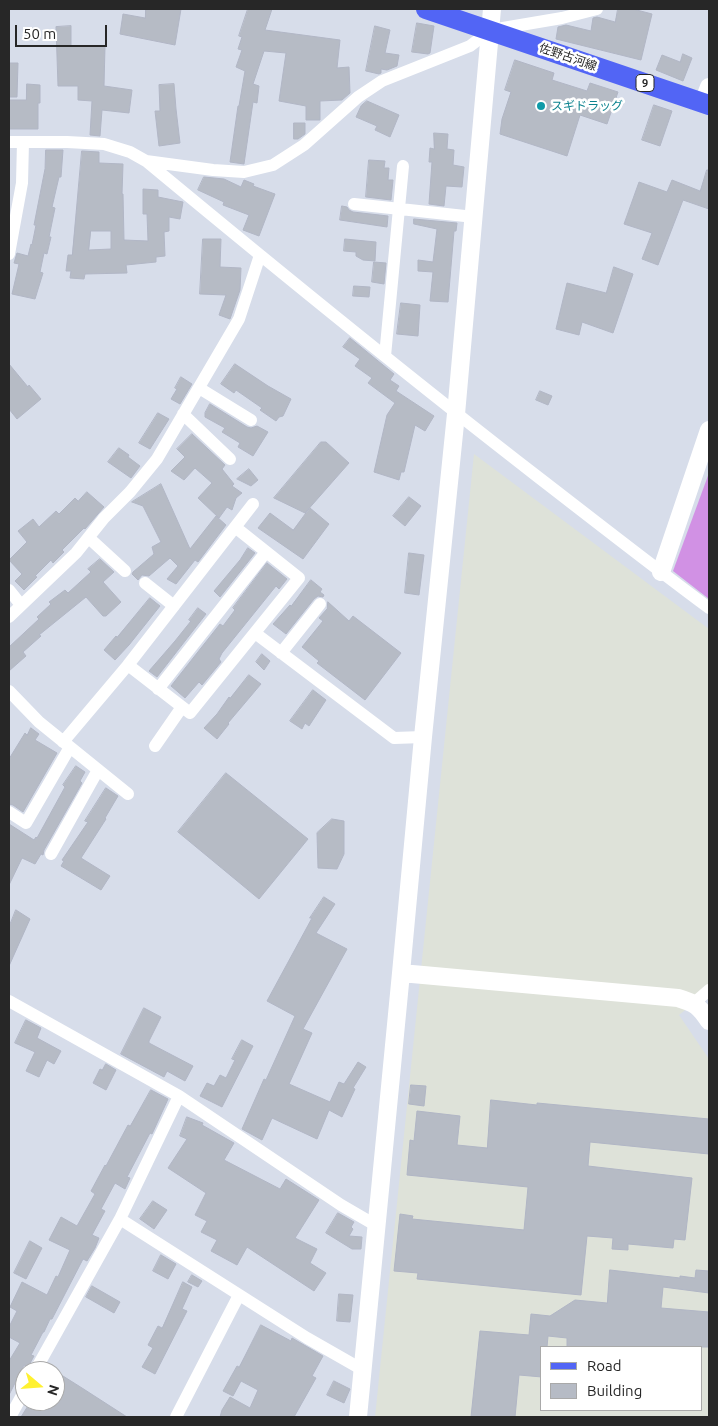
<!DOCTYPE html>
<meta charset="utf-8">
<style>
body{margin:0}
#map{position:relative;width:718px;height:1426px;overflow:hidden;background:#d7ddea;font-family:Ubuntu,sans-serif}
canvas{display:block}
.frame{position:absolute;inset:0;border:10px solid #272727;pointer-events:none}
.legend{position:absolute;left:540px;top:1346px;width:162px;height:65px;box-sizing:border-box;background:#fff;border:1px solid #a9a9a9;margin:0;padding:6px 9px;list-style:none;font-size:15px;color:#272727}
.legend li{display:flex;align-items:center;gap:10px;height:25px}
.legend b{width:25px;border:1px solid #a9a9a9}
.north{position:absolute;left:15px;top:1361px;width:50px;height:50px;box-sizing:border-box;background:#fff;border:1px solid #a9a9a9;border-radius:50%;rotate:108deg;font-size:14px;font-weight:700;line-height:20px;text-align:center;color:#272727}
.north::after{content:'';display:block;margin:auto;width:18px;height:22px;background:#fff130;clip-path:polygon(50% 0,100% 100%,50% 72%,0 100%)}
.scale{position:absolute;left:15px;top:25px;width:92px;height:22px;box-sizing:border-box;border:2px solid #272727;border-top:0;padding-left:6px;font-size:15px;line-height:18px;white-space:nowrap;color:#272727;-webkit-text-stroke:4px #fff;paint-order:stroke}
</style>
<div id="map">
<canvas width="718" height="1426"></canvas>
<div class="frame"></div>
<ul class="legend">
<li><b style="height:6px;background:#5265f5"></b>Road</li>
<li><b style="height:14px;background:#b6bbc5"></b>Building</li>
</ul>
<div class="north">N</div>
<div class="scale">50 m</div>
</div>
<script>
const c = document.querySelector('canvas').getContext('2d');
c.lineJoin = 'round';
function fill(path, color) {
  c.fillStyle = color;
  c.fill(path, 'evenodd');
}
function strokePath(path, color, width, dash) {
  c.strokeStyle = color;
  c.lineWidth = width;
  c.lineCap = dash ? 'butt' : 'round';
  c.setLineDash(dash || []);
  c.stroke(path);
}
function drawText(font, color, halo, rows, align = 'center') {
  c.font = font + ' Ubuntu,"Noto Sans JP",sans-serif';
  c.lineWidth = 5;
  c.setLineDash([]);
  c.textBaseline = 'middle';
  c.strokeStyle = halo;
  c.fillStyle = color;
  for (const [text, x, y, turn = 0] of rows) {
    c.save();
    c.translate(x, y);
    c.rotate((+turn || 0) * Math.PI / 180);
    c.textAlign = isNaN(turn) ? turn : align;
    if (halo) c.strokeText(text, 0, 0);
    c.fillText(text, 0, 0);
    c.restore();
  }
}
fill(new Path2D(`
 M474 454 709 629V991L679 1015 709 1059V1417H375ZM542 1347H702V1410H542Z`), '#dee2d9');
fill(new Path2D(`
 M709 473V599L673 571Z`), '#d191e4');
const building = new Path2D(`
 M146 9H181L175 45 120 34 123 14 145 18Z
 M248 9H272L265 30 340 40 337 68 349 67 350 93 342 100 320 101V120H306V106L279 101 286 53 264 51 253 84 259 86 257 103 253 102 244 164 230 162 238 106H239L245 71 236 67 242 50 238 49 242 37 239 36Z
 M618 9H633L652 14 641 60 556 39 558 27 566 25 591 31 593 18 597 17 615 22Z
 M417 23 434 26 430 53 428 54 412 52Z
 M71 26V46H105L104 86 132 90 129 113 102 110 100 136 90 135 92 101 78 100V86H58L56 27Z
 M375 26 390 30 385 53 399 55 397 66 387 70 381 69V73L379 74 366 71Z
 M683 54 692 58 683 81 656 70 662 55 680 62Z
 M515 60 554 73 552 80 587 91 590 83 618 92 607 124 580 115 567 156 500 134 502 119 511 92 505 90Z
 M9 63H18L17 97H9Z
 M27 84 40 85V103H38V129H9V100H26Z
 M174 84 176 109 180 143 159 146 155 111H160L159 85Z
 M367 101 399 115 390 137 375 130 377 126 356 117 361 106Z
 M654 105 672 111 660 146 642 140Z
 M294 123H305V134L298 139H294Z
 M434 133 448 134 447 149 454 150 453 165 464 167 462 187 446 186 444 206 429 204 432 162H429L430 148 434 149Z
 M46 150H63L61 177H59L52 207 55 208 49 237H51L47 254 44 253 40 272 43 273 35 299 12 294 19 264 14 263 17 253 28 256 31 244 32 245 36 225H34L45 169Z
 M82 151 99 152V163L123 164 122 194H123L124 240 148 241 147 214H143V189L158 190V197L183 202 180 219 169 217V231L164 232 165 256 156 257V262L126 265 127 273 85 274 84 279 70 278 71 271H66L68 255H72ZM91 231H111V249L89 250Z
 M369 160 385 161 384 168H389L388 180H393L391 200 366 197Z
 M707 170H709V209L683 200 658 265 642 259 652 233 624 224 639 182 667 192 672 180 700 191Z
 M204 177 224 179 241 187 244 180 254 184 253 186 275 194 259 236 243 230 249 215 223 205 224 202 198 190Z
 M342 206 347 207 349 210 353 212 388 216 387 227 340 220Z
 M414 219 457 223 456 231H454L448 302 430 301 433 272 418 271V260L433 262 437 229 414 224Z
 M203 239H221L220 267 241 268 240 290 230 319 219 315 226 295 200 294Z
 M345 239 376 242 375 261 363 260 356 256V252L344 251Z
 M374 262 386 263 384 284 372 282Z
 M614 267 633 274 613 333 582 322 579 335 556 329 567 283 606 293Z
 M354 286 370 287 369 297 353 296Z
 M401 303 420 305 418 336 397 334Z
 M350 338 394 374 390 380 399 386 396 391 434 416 425 431 415 425 404 472H401L399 480 374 472 387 415 395 403 368 383 372 378 355 366 360 359 343 347Z
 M9 364 28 387 29 385 41 399 17 419 9 409Z
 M235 364 268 386 291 399 283 416 279 417 276 421 260 410 262 408 236 390 234 393 221 384Z
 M181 377 192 384 180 404 171 399 177 389 175 388Z
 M540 391 552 396 548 405 536 400Z
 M210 404 247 427 251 428 257 426 268 432 253 456 238 447 240 443 222 432 225 428 205 417V413Z
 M158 413 169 419 150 449 139 443Z
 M192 434 225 465 222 469 234 484 232 486 242 493 236 498 232 510 227 507 219 518 198 498 212 483 195 468 184 480 171 471 185 457 177 449Z
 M321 442H326L349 463 305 513 274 498Z
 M119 448 129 455 128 457 140 466 131 478 108 462Z
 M249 469 258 480 251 486 237 479Z
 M161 484 190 549 216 516 226 525 198 562 195 560 176 584 167 579 178 566 170 558 149 576 142 575 138 580 132 574 133 572 154 554 152 547 161 542 143 506 132 502Z
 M87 492 104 507 85 529 84 528 62 550 64 552 53 563 51 560 35 576 37 577 24 590 15 581 22 574 9 560 27 542 18 531 33 519 39 527 56 511 59 514 75 498 78 501Z
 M409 497 421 506 405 526 393 516Z
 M310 508 329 524 303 559 258 528 270 513 293 530Z
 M248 548 255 553 220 597 214 591 240 560Z
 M409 553 424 555 419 595 405 593Z
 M100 559 114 572 103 582 121 602 106 616H103L86 597 39 635 41 636 23 652 26 656 9 671V647L39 619 37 617 51 604 49 602 65 590 68 593 91 572 88 569Z
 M267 563 287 579 279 589 276 586 222 653 219 659 221 662 202 685 199 682 185 698 171 686 220 624 223 626 235 610 233 608Z
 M311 580 322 589 320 592 324 595 323 597 318 596 314 599 286 634 273 624 290 605 291 606Z
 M150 598 160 606 129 645 115 660 104 650 116 636 117 637Z
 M328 602 349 621 353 616 401 653 365 700 317 663 319 661 302 647 323 621 319 618 327 609Z
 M198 608 206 614 157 677 149 671 175 641 191 621 189 620Z
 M262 654 270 661 264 670 256 662Z
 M249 675 261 684 228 723 229 724 217 739 204 728 217 714 229 697 230 698Z
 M313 690 326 700 309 726 305 723 302 729 290 721Z
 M31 728 39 734 35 740 57 753 23 812 13 805 9 804V759L25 733 27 735Z
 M76 766 85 772 80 781 82 783 44 850 43 855 41 854 35 864 22 858 9 885V824L34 840 36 837 37 838 65 787 63 785Z
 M226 773 308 839 259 899 178 832Z
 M106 788 118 796 105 818 106 819 81 858 110 876 101 890 61 866 64 861 62 860 88 822 85 821Z
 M332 819 344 821V854L337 869 318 868 317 833Z
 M324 897 335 904 316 933 347 949 303 1029 312 1033 289 1084 330 1102 339 1082 344 1084 358 1062 366 1067 353 1088 355 1089 342 1117 329 1110 317 1139 272 1118 262 1140 242 1129 264 1079 266 1080 295 1016 267 1001 312 918H310Z
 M16 910 30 919 9 966V927Z
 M144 1008 161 1017 149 1041V1043L193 1066 185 1081 167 1071 164 1077 121 1054Z
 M26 1020 41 1028 37 1038 61 1051 54 1064 47 1060 39 1077 26 1071 35 1052 15 1043Z
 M242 1040 253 1046 222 1107 200 1096 207 1083 214 1086 220 1075 226 1078 235 1060 232 1059Z
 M106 1064 116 1070 106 1090 93 1083 100 1069 102 1070Z
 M411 1085 426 1086 424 1106 409 1104Z
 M151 1090 168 1099 152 1134 150 1133 127 1177 130 1178 125 1189 115 1183 101 1209 105 1211 92 1235 99 1238 95 1248 87 1261 83 1259 52 1319H50L44 1332H43L31 1355 34 1356 28 1367 24 1365 9 1395V1361L20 1343 9 1337V1327L17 1311 10 1307 22 1282 47 1295 56 1276 58 1277 70 1250 49 1240 61 1217 77 1226 95 1194 91 1191 105 1165 106 1166 128 1125 130 1126Z
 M491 1100 537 1105V1103L709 1119V1154L590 1142 588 1166 692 1178 685 1240 674 1239 673 1248 628 1244V1250L612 1249 613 1238 587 1236 581 1295 417 1279 418 1273 394 1271 400 1214 413 1216 412 1219 524 1230 528 1187 407 1175 410 1140 414 1141 417 1111 460 1116 457 1145 487 1148Z
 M187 1117 203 1123 202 1125 234 1143 224 1160 280 1189 286 1179 319 1200 295 1238 317 1249 310 1263 326 1273 314 1291 247 1247 237 1265 211 1251 217 1240 201 1232 207 1221 195 1215 206 1193 168 1168 187 1139 180 1136Z
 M153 1201 167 1210 154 1229 140 1219Z
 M338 1213 354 1222 351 1227 353 1229 349 1236 362 1237 361 1249H352L326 1233Z
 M30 1241 42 1248 26 1279 14 1273Z
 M161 1255 176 1264 168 1279 153 1271Z
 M610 1270 680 1278V1276L695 1278 696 1270 709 1271V1293L663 1287 661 1308 709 1312V1347H567V1338L548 1336 547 1347H542V1377L519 1375 515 1417H471L480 1331 529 1335 531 1314 550 1316 575 1300 607 1303Z
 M192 1275 202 1281 198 1287 188 1282Z
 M183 1282 192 1287 182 1309 187 1311 155 1374 142 1367 153 1348 148 1345 158 1326 162 1328Z
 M92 1286 120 1302 114 1313 86 1297Z
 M339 1294 353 1295 350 1322 337 1321Z
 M261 1325 291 1341 292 1338 323 1356 312 1376 316 1378 294 1417H220L222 1410 230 1397 250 1408 258 1390 241 1381 233 1396 223 1391 237 1366 239 1367Z
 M55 1371 82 1388 127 1417H21L31 1401H55Z
 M334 1381 350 1389 344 1403 327 1395Z`);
fill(building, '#b6bbc5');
strokePath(building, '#b1b6c5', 1);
strokePath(new Path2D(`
 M9 142H67L104 144 130 152 146 161C275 268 405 374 538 477 595 521 651 565 709 608
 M146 161 213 170 244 172 273 165 304 145 358 97 382 81 470 46 491 30 562 18 597 9
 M354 204 474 217
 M9 254 22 183 23 142
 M385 356 403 166
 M199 388 251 420
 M183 414 230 459
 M235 527 299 578 190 713 128 665 253 504
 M89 538 125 571
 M145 583 174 606
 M9 590 21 605
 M9 617 76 553 104 518 130 492 157 459 239 319 260 255
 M255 633 394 738 423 737
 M281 653 320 604
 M158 689 266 552
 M9 691 39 722 128 794
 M63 742 128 665
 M155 746 182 707
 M9 812 26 823 70 747
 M51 854 98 770
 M9 1001 179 1096 341 1205 377 1226
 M694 1003 709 990
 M179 1096 120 1219 307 1338 363 1370
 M35 1371 120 1219
 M10 1417 25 1390
 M176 1417 239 1295`), '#fff', 12);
strokePath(new Path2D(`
 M703 103 709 87
 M661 572 709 430
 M401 973 678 998C695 1003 699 1006 709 1021
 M358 1417 401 973 423 737 456 414 492 9`), '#fff', 18);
strokePath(new Path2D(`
 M426 9 709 105`), '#5265f5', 20);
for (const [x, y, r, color] of [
 [541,106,5,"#0f9aa8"]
]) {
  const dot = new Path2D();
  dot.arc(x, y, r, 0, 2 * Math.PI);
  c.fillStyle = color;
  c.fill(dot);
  strokePath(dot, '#fff', 2);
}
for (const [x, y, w] of [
 [645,83,18]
]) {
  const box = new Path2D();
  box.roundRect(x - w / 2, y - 8.5, w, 17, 4);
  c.fillStyle = '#fff';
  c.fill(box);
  strokePath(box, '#272727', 1);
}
drawText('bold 11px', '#272727', null, [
 ["9",645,83]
]);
drawText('12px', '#272727', '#fff', [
 ["佐野古河線",568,57,19]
]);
drawText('12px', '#0d838f', '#fff', [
 ["スギドラッグ",551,106]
], 'left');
</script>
